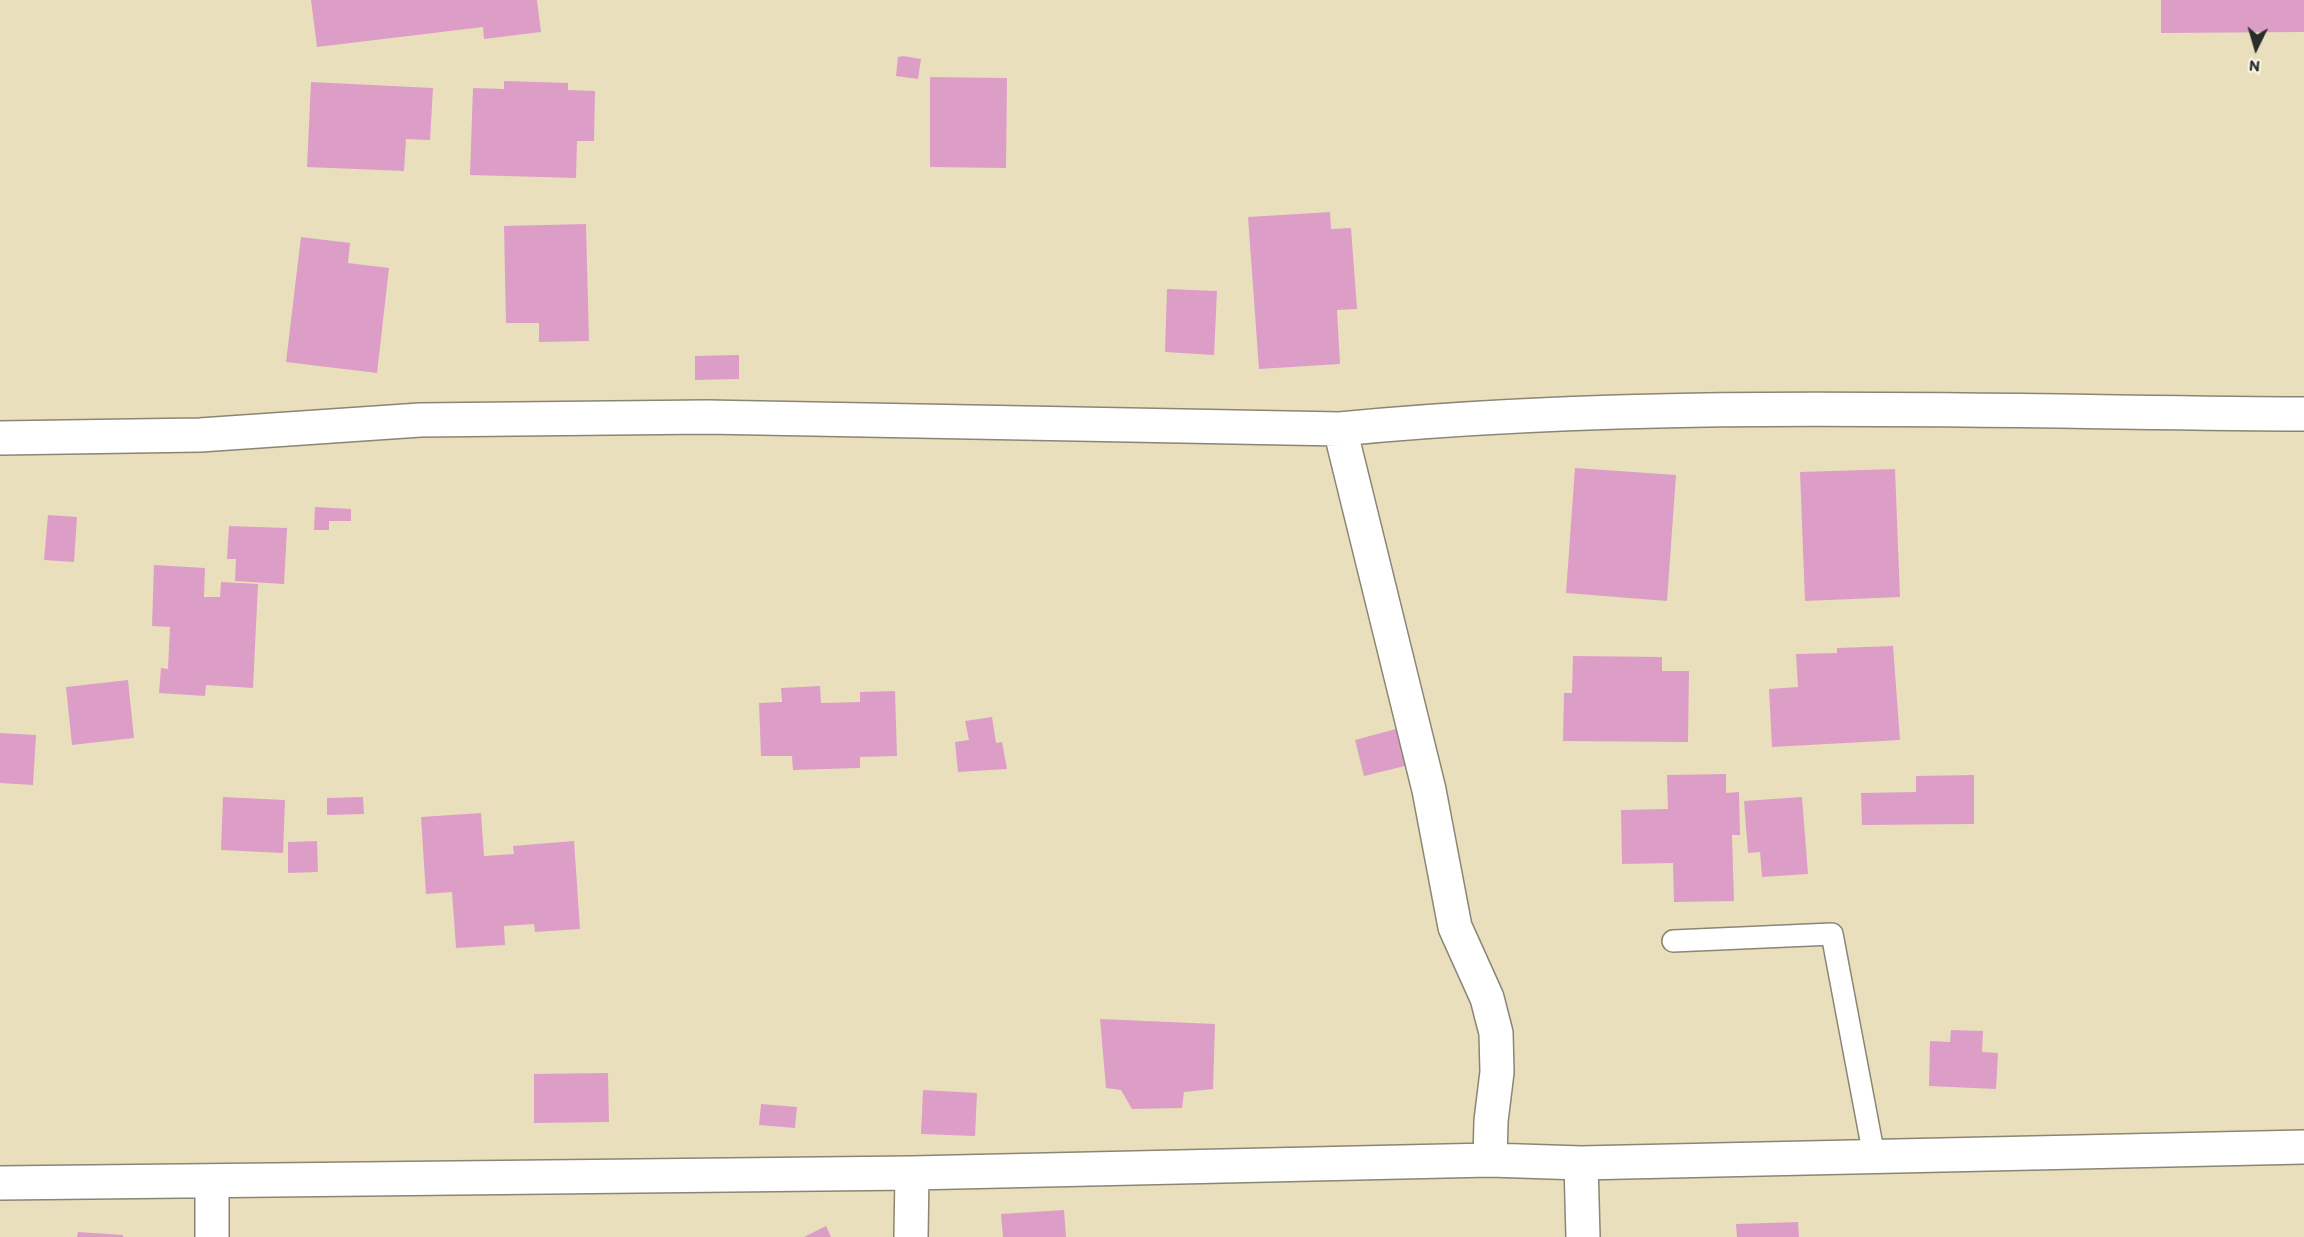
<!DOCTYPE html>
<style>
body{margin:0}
#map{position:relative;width:2304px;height:1237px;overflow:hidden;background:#eadfbc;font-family:Itim,sans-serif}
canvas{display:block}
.north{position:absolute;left:2226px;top:18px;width:60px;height:60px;-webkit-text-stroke:4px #fbf7ec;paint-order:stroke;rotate:185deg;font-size:16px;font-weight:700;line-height:24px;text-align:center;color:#2b2b2b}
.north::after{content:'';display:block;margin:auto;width:21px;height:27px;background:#2b2b2b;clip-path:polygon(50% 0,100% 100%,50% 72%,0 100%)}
</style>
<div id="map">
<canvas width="2304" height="1237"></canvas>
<div class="north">N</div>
</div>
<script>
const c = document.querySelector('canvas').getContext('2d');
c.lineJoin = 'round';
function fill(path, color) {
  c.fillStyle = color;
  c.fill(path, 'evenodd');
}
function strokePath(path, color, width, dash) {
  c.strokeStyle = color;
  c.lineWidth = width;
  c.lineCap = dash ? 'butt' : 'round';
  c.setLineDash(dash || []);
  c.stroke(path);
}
fill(new Path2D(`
 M311 0H537L541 32 484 39 483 27 317 47Z
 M2161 0H2304V32L2161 33Z
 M903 56 921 59 918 79 896 76 898 57Z
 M930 77 1007 78 1006 168 930 167Z
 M504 81 568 83V90L595 91 594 141H577L576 178 470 175 473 88 504 89Z
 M311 82 433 88 430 140 406 139 404 171 307 167Z
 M1330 212 1331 229 1351 228 1357 309 1337 310 1340 364 1259 369 1248 217Z
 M586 224 589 341 539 342V323H506L504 226Z
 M301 237 350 243 348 263 389 268 377 373 286 362Z
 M1167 289 1217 291 1214 355 1165 352Z
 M739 355V379L695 380V356Z
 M1575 468 1676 475 1667 601 1566 593Z
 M1895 469 1900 597 1805 601 1800 472Z
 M315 507 351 509V521H329V530H314Z
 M48 515 77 517 74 562 44 560Z
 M229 526 287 528 284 584 235 581 236 559H227Z
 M154 565 205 568 204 597H220L221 582 258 584 253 688 206 685 205 696 159 693 161 668 168 669 170 627 152 626Z
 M1893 646 1900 740 1772 747 1769 689 1798 687 1796 654 1837 653V648Z
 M1573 656 1662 657V671H1689L1688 742 1563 741 1564 693H1572Z
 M128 680 134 738 72 745 66 687Z
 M820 686 821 703 860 702V692L895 691 897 756 860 757V768L793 770 792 756H761L759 703 782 702 781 688Z
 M992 717 996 743 1002 742 1007 769 958 772 955 742 969 740 965 721Z
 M1403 727 1413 764 1364 776 1355 740Z
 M0 733 36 735 33 785 0 783Z
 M1726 774V793L1739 792 1740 835H1732L1734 901 1674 902 1673 863 1622 864 1621 810 1668 809 1667 775Z
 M1974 775V824L1862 825 1861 793 1916 792V776Z
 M223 797 285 800 283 853 221 850Z
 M363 797 364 814 327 815V798Z
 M1802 797 1808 874 1762 877 1760 852 1748 853 1744 801Z
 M481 813 484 856 514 854 513 846 574 841 580 929 535 932 534 924 504 926 505 945 456 948 452 892 426 894 421 817Z
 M317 841 318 872 288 873V842Z
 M1100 1019 1215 1024 1213 1089 1184 1092 1182 1108 1132 1109 1121 1090 1106 1088Z
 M1951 1030 1983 1031 1982 1052 1998 1053 1996 1089 1929 1086 1930 1041 1950 1042Z
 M608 1073 609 1122 534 1123V1074Z
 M923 1090 977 1093 975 1136 921 1134Z
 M761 1104 797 1107 795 1128 759 1125Z
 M1064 1210 1066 1237H1003L1001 1214Z
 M1798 1222 1799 1237H1737L1736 1224Z
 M826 1226 831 1237H804Z
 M78 1232 123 1235V1237H77Z`), '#dc9ec7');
const service = new Path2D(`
 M1673 941 1832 934 1874 1156`);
const minor = new Path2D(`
 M1340 429 1429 790 1455 927 1487 998 1496 1033 1497 1072 1491 1121 1490 1160
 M0 438 200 435 420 420 707 417 1340 429C1659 398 1984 412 2304 414
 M1581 1163 1583 1237
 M212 1182V1237
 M0 1183 912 1173 1490 1160 1581 1163 2304 1147
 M911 1237 912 1173`);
strokePath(service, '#8a8574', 24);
strokePath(minor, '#8a8574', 36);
strokePath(service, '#fff', 21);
strokePath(minor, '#fff', 33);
</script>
